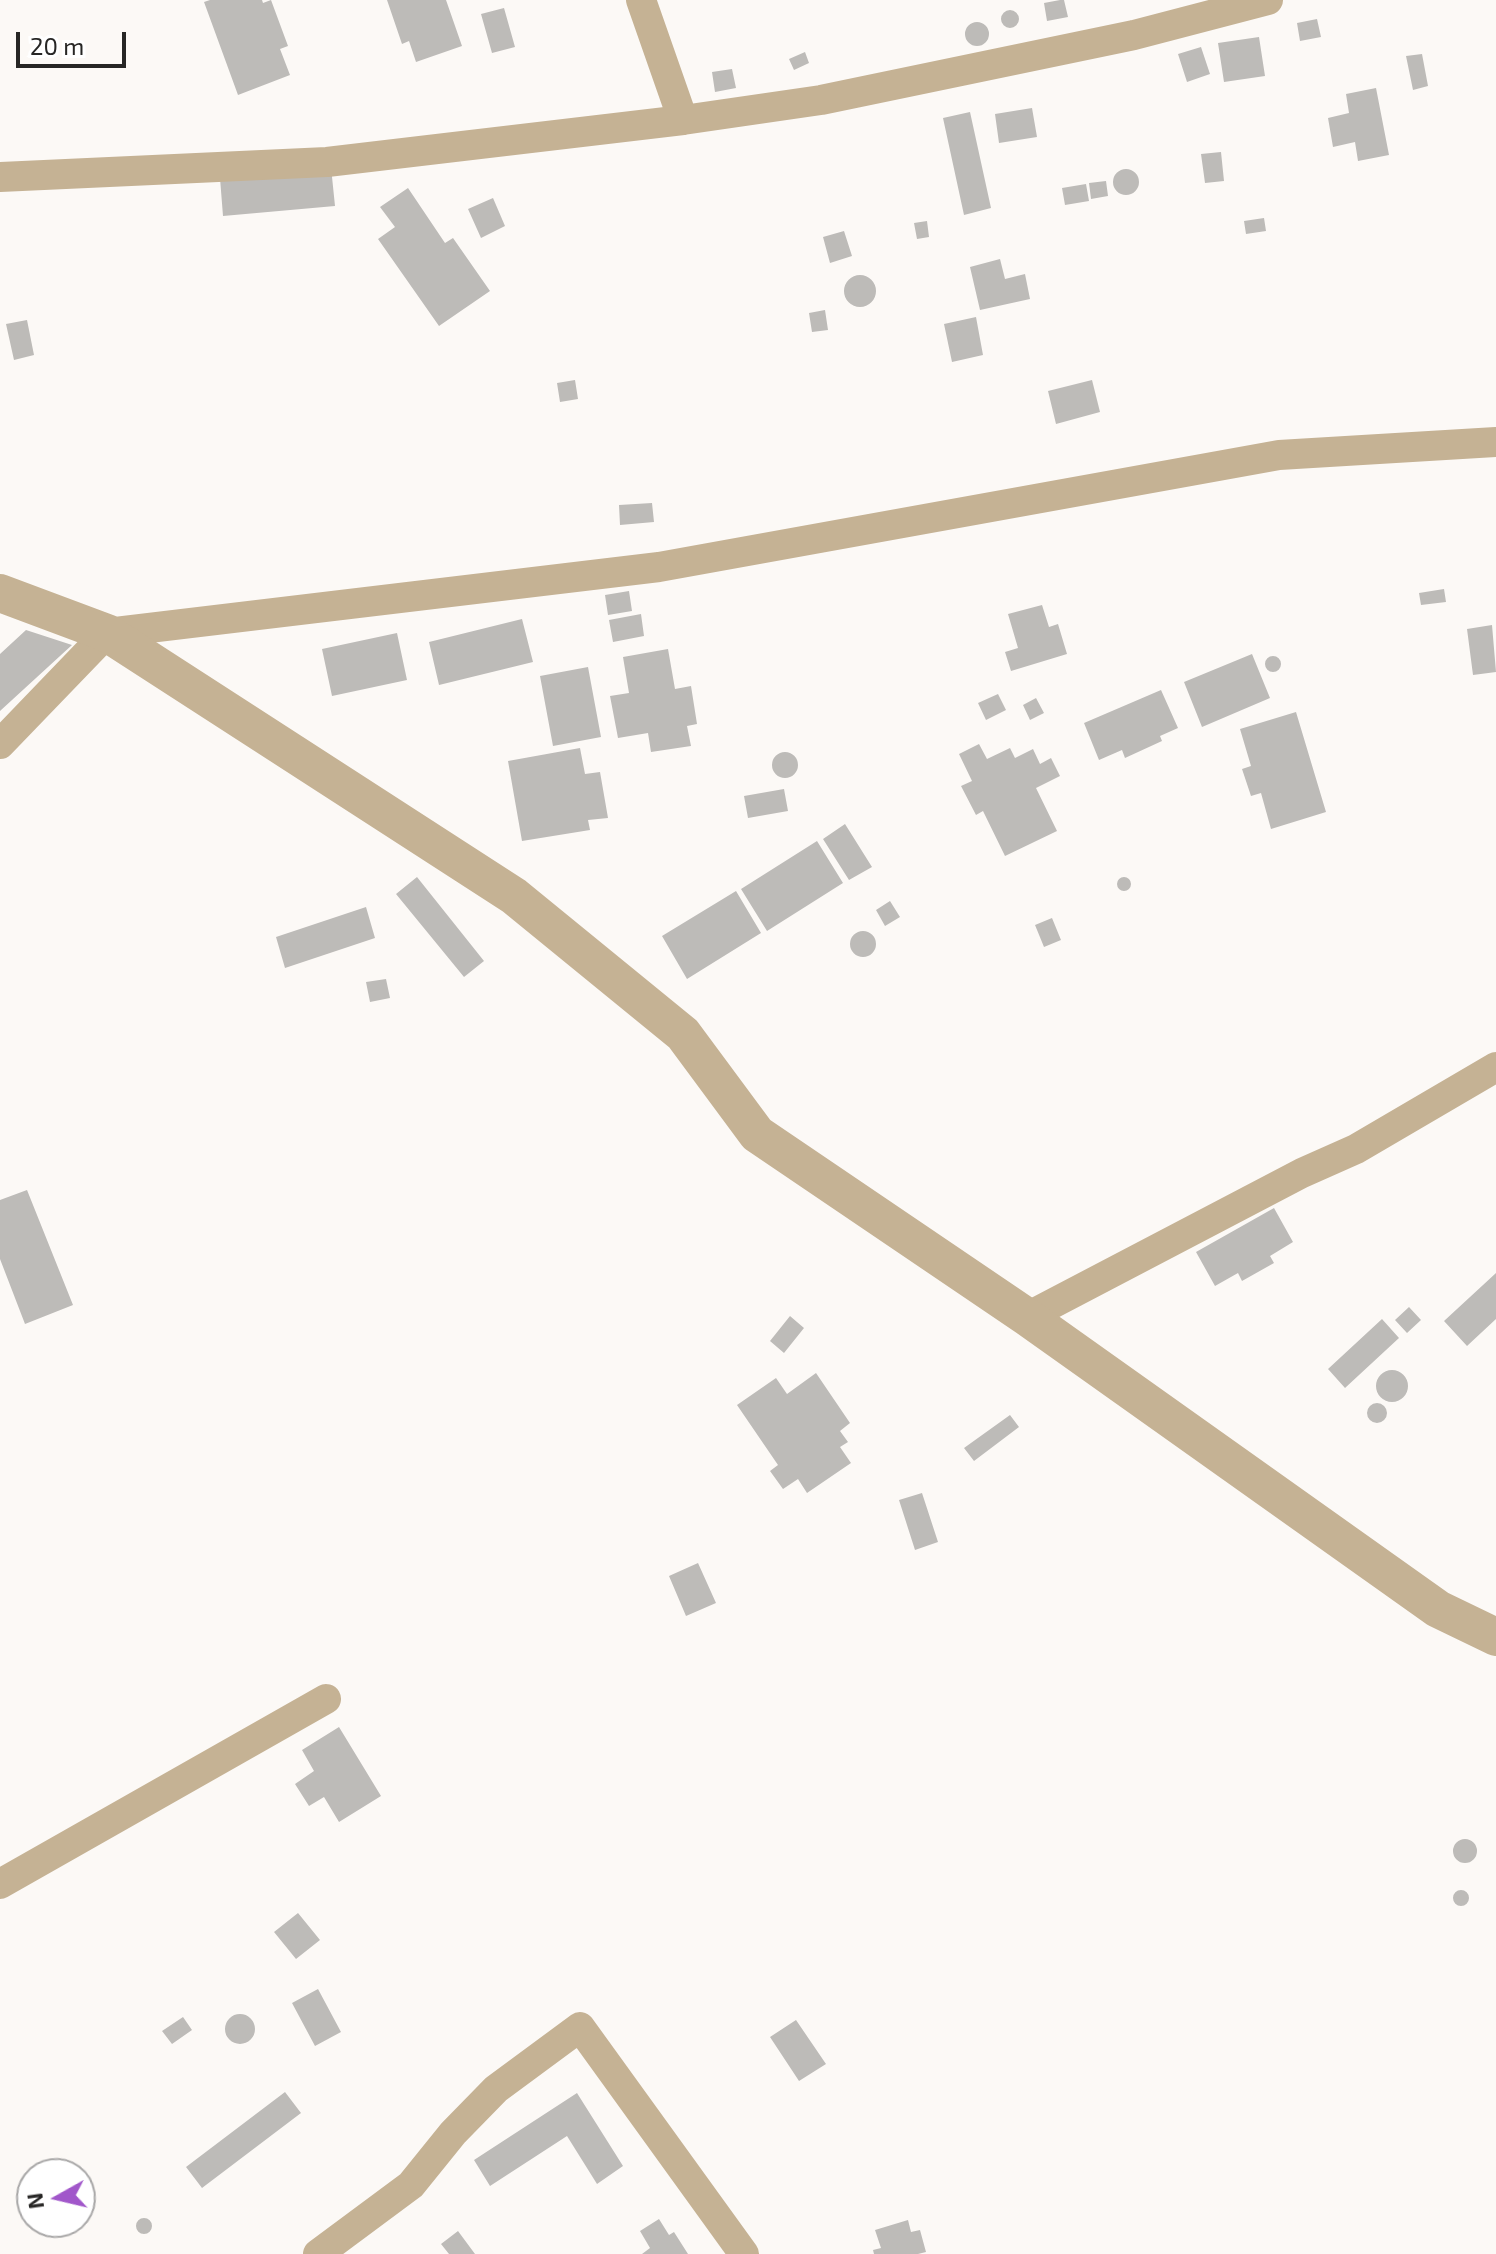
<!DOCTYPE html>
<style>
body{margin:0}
#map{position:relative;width:1496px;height:2254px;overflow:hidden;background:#fcf9f6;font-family:"Exo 2",sans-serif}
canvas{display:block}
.north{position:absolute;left:16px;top:2158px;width:80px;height:80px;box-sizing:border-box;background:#fff;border:2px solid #a9a8a8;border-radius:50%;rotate:262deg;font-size:22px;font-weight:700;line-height:32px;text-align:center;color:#272625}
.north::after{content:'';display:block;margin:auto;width:28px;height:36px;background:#a157ca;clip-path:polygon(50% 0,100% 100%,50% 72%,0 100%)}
.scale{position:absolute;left:16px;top:32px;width:110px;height:36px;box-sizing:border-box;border:4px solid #272625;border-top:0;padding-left:10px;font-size:24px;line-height:28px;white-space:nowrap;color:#272625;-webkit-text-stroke:6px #fff;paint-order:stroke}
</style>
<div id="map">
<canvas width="1496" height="2254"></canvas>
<div class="north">N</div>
<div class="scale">20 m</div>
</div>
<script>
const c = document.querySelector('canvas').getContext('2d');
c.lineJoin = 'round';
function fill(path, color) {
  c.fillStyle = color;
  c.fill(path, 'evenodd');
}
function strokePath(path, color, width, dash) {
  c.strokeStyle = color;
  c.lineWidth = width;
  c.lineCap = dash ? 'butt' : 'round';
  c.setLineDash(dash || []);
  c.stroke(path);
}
fill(new Path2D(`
 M210 0H262L263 3 271 0 288 46 280 49 290 75 238 95 204 2Z
 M387 0H446L462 46 416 62 409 41 402 44Z
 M1060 0H1064L1068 17 1047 21 1044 3Z
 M504 8 515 47 492 53 481 14Z
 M1001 19a9 9 0 1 1 18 0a9 9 0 1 1-18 0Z
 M1317 19 1321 37 1300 41 1297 23Z
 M965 34a12 12 0 1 1 24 0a12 12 0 1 1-24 0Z
 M1259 37 1265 76 1224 82 1218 43Z
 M1201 47 1210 74 1187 82 1178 54Z
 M805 52 809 63 794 70 789 59Z
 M1422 54 1428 86 1413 90 1406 56Z
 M732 69 736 88 715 92 712 72Z
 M1376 88 1389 155 1358 161 1355 142 1333 147 1328 118 1349 113 1346 94Z
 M1032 108 1037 137 999 143 995 114Z
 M970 112 991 208 964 215 943 118Z
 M1221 152 1224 181 1205 183 1201 154Z
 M331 167 335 206 223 216 220 178Z
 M1113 182a13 13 0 1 1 26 0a13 13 0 1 1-26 0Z
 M1106 181 1108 196 1091 199 1089 183Z
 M1086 184 1089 201 1065 205 1062 188Z
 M408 188 445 243 453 238 490 291 439 326 378 239 395 227 380 207Z
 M493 198 505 226 481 238 468 209Z
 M1264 218 1266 231 1246 234 1244 221Z
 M927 221 929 237 917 239 914 223Z
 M844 231 852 256 830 263 823 237Z
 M1000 259 1005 279 1025 274 1030 299 980 310 970 267Z
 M844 291a16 16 0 1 1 32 0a16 16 0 1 1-32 0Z
 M825 310 828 330 812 332 809 313Z
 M976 317 983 355 952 362 944 324Z
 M27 320 34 355 14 360 6 324Z
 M575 380 578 399 560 402 557 383Z
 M1092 380 1100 412 1056 424 1048 391Z
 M652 503 654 522 620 525 619 505Z
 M1444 589 1446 602 1421 605 1419 593Z
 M629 591 632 611 608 615 605 595Z
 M1042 605 1049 627 1058 624 1067 654 1011 671 1005 652 1018 648 1008 614Z
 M641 614 644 636 613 642 609 620Z
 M522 619 533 662 439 685 429 642Z
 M1492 625 1496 672 1473 675 1467 629Z
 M26 630 72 645 0 711V654Z
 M397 633 407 680 332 696 322 649Z
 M668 649 675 689 691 686 697 724 687 726 691 746 651 752 648 733 618 738 610 696 629 693 623 657Z
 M1252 654 1270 698 1202 727 1184 682Z
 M1265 664a8 8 0 1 1 16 0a8 8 0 1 1-16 0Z
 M588 667 601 737 553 746 540 676Z
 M1161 690 1178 728 1160 736 1162 741 1125 758 1122 750 1099 760 1084 723Z
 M998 694 1006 710 986 720 978 703Z
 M1036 698 1044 713 1030 720 1023 705Z
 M1296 712 1326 812 1271 829 1261 793 1251 796 1242 769 1251 766 1240 729Z
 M979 744 987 759 1010 748 1015 758 1033 749 1040 764 1051 758 1060 776 1036 788 1057 831 1005 856 983 811 976 815 961 786 972 781 959 754Z
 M580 748 585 774 600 772 608 818 588 820 590 830 522 841 508 761Z
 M772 765a13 13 0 1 1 26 0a13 13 0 1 1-26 0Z
 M784 789 788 811 748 818 744 796Z
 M845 824 872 867 849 880 823 839Z
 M817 841 843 883 767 931 741 889Z
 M1117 884a7 7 0 1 1 14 0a7 7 0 1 1-14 0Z
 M417 877 484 961 464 977 396 894Z
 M736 891 761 933 687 979 662 936Z
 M890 901 900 917 885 926 876 910Z
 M366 907 375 938 285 968 276 937Z
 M1052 918 1061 940 1044 947 1035 925Z
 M850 944a13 13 0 1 1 26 0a13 13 0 1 1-26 0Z
 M386 979 390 998 370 1002 366 982Z
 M27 1190 73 1305 25 1324 0 1259V1200Z
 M1274 1208 1293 1242 1270 1256 1274 1263 1242 1281 1238 1273 1215 1286 1196 1252Z
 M1496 1273V1319L1467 1346 1444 1321Z
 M1409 1307 1421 1320 1407 1333 1395 1320Z
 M790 1316 804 1328 784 1353 770 1341Z
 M1382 1319 1399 1338 1345 1388 1328 1369Z
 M1376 1386a16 16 0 1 1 32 0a16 16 0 1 1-32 0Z
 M816 1373 850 1423 840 1431 848 1442 840 1447 851 1463 807 1493 798 1479 783 1489 770 1471 778 1465 737 1405 776 1378 787 1394Z
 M1367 1413a10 10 0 1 1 20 0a10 10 0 1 1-20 0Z
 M1010 1415 1019 1427 974 1461 964 1448Z
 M922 1493 938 1542 915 1550 899 1500Z
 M698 1563 716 1603 686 1616 669 1576Z
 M339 1727 381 1796 339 1822 324 1797 309 1806 295 1784 314 1771 302 1750Z
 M1453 1851a12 12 0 1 1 24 0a12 12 0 1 1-24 0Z
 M1453 1898a8 8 0 1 1 16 0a8 8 0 1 1-16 0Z
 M298 1913 320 1940 296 1959 274 1932Z
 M318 1989 341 2032 315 2046 292 2003Z
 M225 2029a15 15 0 1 1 30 0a15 15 0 1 1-30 0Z
 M183 2017 192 2030 172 2044 162 2031Z
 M796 2020 826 2064 799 2081 770 2037Z
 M285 2092 301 2113 202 2188 186 2167Z
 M577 2093 623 2166 597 2184 567 2136 490 2186 474 2160Z
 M136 2226a8 8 0 1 1 16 0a8 8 0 1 1-16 0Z
 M659 2219 669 2235 674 2232 688 2254H642L650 2248 640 2231Z
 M908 2220 911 2232 920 2230 926 2252 918 2254H874L873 2250 881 2248 875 2230Z
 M458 2231 475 2254H449L441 2244Z`), '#bdbbb8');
strokePath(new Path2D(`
 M641 0 683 120
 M0 177 327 162 683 120 821 100 1134 35 1268 0
 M0 744 107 633 659 567 1279 455 1496 442
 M1027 1317 1302 1173 1356 1149 1496 1067
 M0 1884 326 1699
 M318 2254 411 2185 453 2133 496 2089 580 2027 744 2254`), '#c5b294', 30);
strokePath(new Path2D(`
 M0 593 107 633 514 896 683 1034 757 1134 1027 1317 1438 1609 1496 1637`), '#c5b294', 38);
</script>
